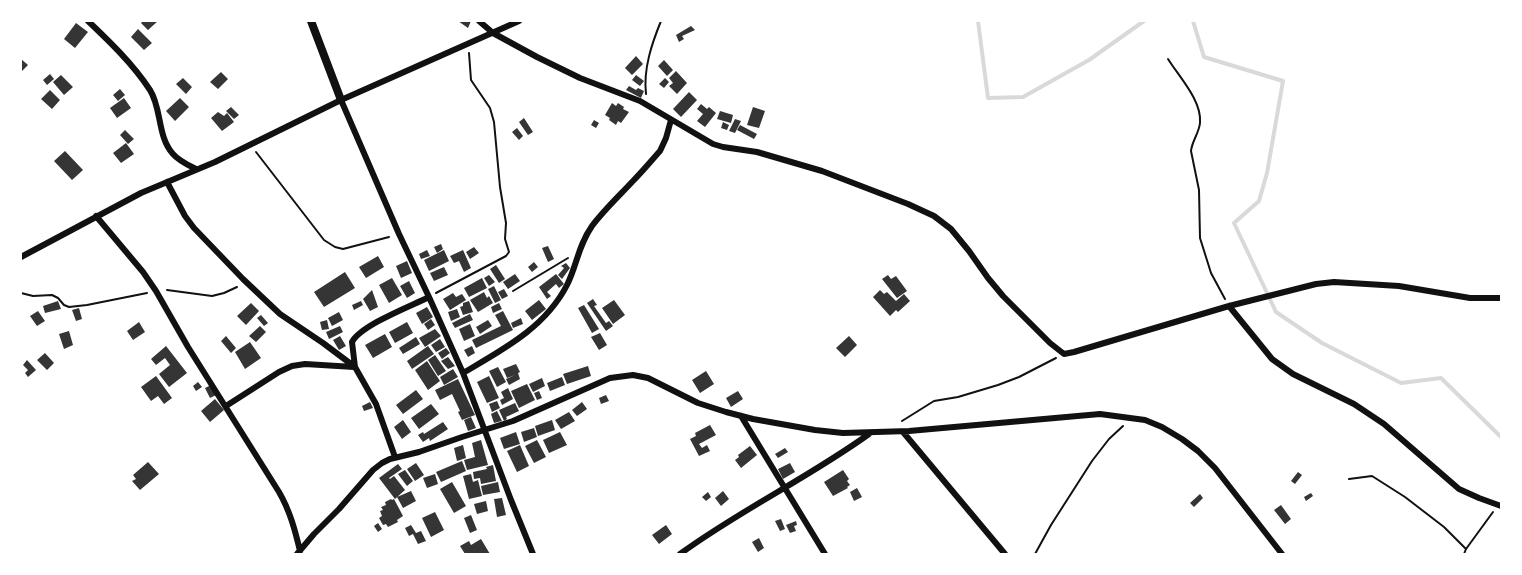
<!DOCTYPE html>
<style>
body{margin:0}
#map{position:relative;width:1522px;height:575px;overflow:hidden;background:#fff;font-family:"Source Serif 4",serif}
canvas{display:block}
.frame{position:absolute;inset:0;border:22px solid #fff;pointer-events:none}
</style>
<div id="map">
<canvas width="1522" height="575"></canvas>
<div class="frame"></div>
</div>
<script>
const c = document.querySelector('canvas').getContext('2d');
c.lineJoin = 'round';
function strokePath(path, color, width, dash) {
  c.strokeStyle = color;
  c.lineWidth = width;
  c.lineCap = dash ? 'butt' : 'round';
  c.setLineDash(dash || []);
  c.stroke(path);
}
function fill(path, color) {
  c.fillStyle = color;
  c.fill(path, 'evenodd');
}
strokePath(new Path2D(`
 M978 21 988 98 1023 97 1089 60 1144 21
 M1193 21 1204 57 1283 81 1267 173 1259 201 1234 223 1276 312 1322 343 1401 383 1441 378 1501 437`), '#d9d9d9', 4);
fill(new Path2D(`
 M143 21H158L148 30 141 23Z
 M458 21H471L468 28Z
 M76 23 88 32 75 48 64 39Z
 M691 26 695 30 682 36 684 39 679 42 676 35Z
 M138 29 152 43 144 50 131 37Z
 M636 56 643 64 632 75 625 68Z
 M21 59 28 65 21 72Z
 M664 60 673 70 667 76 658 66Z
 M676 71 687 83 677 94 669 86 673 83 669 78Z
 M221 72 228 79 218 89 210 82Z
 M50 74 54 79 47 85 43 80Z
 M61 75 73 87 64 95 53 82Z
 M636 75 644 81 640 86 632 80Z
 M183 78 192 87 186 94 176 84Z
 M665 78 669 82 664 88 659 84Z
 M629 86 636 90 638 88 644 91 641 98 626 90Z
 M120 89 125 95 118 101 113 95Z
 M50 90 60 100 52 109 41 99Z
 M689 92 697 100 681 117 673 109Z
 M124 98 131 108 117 118 110 108Z
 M180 98 189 107 175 121 166 111Z
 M612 103 616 106 618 103 624 107 623 109 629 112 621 123 618 121 616 125 609 120 610 118 605 115Z
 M701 104 707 109 709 107 716 113 705 127 697 121 703 114 697 109Z
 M231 107 239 115 234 119 226 111Z
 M753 107 765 111 759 128 747 125Z
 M720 111 733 115 731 123 717 119Z
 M218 112 224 116 227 113 234 122 222 131 211 118Z
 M524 118 533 132 528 135 519 122Z
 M735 119 741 121 735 133 729 131Z
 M594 120 599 123 596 128 591 125Z
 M723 122 729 125 727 130 721 128Z
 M740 125 757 134 754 139 737 130Z
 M517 128 523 136 519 140 512 132Z
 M125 130 134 139 128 144 120 135Z
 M126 143 134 154 121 163 113 153Z
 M65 151 83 170 72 180 54 161Z
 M441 244 443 249 437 253 434 247Z
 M548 246 554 259 548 262 542 248Z
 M474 247 479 253 470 259 466 252Z
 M427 250 430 256 421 259 419 254Z
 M444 250 449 261 429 271 424 260Z
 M463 250 471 268 464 272 459 261 454 263 450 256Z
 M378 256 384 267 366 278 359 267Z
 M407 261 412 273 401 278 396 266Z
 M534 262 538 267 532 272 528 267Z
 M566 263 570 268 562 279 558 275 564 268 561 266Z
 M496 265 505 279 499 283 490 269Z
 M444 267 448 275 434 281 430 273Z
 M345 272 355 288 324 307 314 292Z
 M515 274 520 281 508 289 503 282Z
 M556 274 564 284 559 288 556 284 547 292 551 296 547 299 539 287Z
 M489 275 495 282 489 286 484 278Z
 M888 275 891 279 896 276 907 291 897 298 882 279Z
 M392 278 402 295 389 303 379 285Z
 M482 278 487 288 469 297 464 288Z
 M409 281 415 293 407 298 400 286Z
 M494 286 501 300 495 303 488 289Z
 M504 289 508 296 502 299 498 292Z
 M372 290 378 307 370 311 363 299Z
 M880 290 884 294 887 292 896 301 904 294 910 301 898 312 896 310 890 316 873 297Z
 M484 292 487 298 489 296 493 303 478 312 470 300Z
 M453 293 456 297 462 294 466 300 450 310 443 299Z
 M593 299 597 305 594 306 606 323 609 321 613 326 606 331 587 303Z
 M539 300 546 309 532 320 525 311Z
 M614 300 625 315 613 324 602 308Z
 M58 301 61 309 45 313 43 306Z
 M361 301 363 305 354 310 352 305Z
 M469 301 473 312 463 315 460 307 463 306V303Z
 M251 303 259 311 246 325 237 316Z
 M499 303 502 309 493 313 491 307Z
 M584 305 599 329 592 333 578 308Z
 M427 307 433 317 422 324 416 313Z
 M79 308 82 319 76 321 72 310Z
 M457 309 460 317 451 321 448 312Z
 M38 311 45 321 37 326 30 316Z
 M503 311 513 330 476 348 472 340 501 326 495 315Z
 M339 312 343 320 332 326 328 318Z
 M470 314 473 320 455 328 452 323Z
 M261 315 268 323 264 326 257 318Z
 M521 318 523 324 513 328 511 323Z
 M431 319 435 325 428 330 424 324Z
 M327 320 329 329 322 330 320 322Z
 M488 320 492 326 480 334 476 327Z
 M139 322 145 332 133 340 127 331Z
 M407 322 413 333 395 343 389 332Z
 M470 324 475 336 464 341 459 329Z
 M260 326 266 332 256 342 249 336Z
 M340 326 343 332 329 339 326 332Z
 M435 329 441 336 425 347 419 338Z
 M69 331 73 345 64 349 59 334Z
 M600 333 607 345 599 350 591 337Z
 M385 334 392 347 373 358 365 345Z
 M226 336 236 348 231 353 221 341Z
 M340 336 346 346 339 350 333 340Z
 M849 336 857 345 845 357 836 348Z
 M416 337 420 344 403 354 399 348Z
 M440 339 445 347 436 352 431 345Z
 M250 342 261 358 245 369 235 352Z
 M166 346 187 373 169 387 159 374 170 365 165 358 156 365 151 359Z
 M428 346 434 354 412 369 407 361Z
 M472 346 475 353 468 357 464 350Z
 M446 348 450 353 442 359 438 353Z
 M45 353 54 363 47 370 37 360Z
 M435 355 446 371 438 376 428 360Z
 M448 357 455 366 448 369 441 361Z
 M27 360 36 370 28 377 25 373 28 370 23 365Z
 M427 361 440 381 428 390 415 370Z
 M516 364 520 372 518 373 520 379 509 385 506 379 515 375 507 378 503 369Z
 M588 366 591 376 567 384 563 374Z
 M498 367 506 382 497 387 489 371Z
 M453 369 458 377 444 385 440 377Z
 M706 371 714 384 700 393 692 380Z
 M156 376 172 398 164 404 158 396 151 401 141 387Z
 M489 376 499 398 487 403 477 382Z
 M562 377 565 385 550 391 547 383Z
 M542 378 545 386 533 392 529 384Z
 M458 379 475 415 462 420 458 412 460 411 452 394 440 400 435 390Z
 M198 382 202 387 196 391 193 386Z
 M527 384 535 400 519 408 511 391Z
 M211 385 216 395 210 398 205 388Z
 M508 388 513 399 502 405 500 400 504 398 501 392Z
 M416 390 423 399 403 414 396 405Z
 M539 391 542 398 537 400 534 393Z
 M738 391 743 399 731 407 726 398Z
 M606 395 609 401 601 404 599 398Z
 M215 399 224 410 210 422 201 411Z
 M497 401 500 408 492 412 489 404Z
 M370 402 373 408 364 411 362 406Z
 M582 402 587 409 577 416 572 410Z
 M515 403 519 411 506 417 507 419 504 421 499 410Z
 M431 404 439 414 419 429 411 418Z
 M497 411 502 421 494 423 491 414Z
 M569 412 575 421 561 429 555 420Z
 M471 417 476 428 468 431 464 420Z
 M403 420 411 432 402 439 394 427Z
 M552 420 555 430 538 436 535 426Z
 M443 422 448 429 430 441 429 438 423 442 418 435 423 432 424 434Z
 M710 425 716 435 699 444 702 448 707 445 710 451 699 456 690 439 696 436 695 433Z
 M534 428 537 437 524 442 521 432Z
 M516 432 520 444 504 449 500 438Z
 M560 432 567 445 549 453 543 440Z
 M481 440 488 465 467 470 464 460 475 457 472 443Z
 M537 440 546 457 534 463 525 446Z
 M463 445 466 458 457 461 454 448Z
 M520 445 529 466 517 472 507 451Z
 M750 446 757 455 741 468 735 460 739 457 738 455Z
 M785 448 788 452 778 458 775 454Z
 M462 461 466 471 441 482 436 472Z
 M148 462 159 474 140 490 132 481 136 479 133 475Z
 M416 463 424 475 415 481 407 469Z
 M790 463 795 472 783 479 778 469Z
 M398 464 402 469 389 478 390 479 394 476 405 490 395 499 379 478Z
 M493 465 496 481 481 484 480 478 474 479 473 472 487 469 486 467Z
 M405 470 413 481 407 486 398 474Z
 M843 470 849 479 847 481 850 485 847 487 848 488 833 496 824 482Z
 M1298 472 1302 475 1295 484 1291 481Z
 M435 474 438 484 427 488 423 478Z
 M471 474 473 482 478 480 482 496 469 499 463 476Z
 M452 482 466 506 454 513 440 489Z
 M498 482 500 492 483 495 481 486Z
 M857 488 862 497 854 501 850 492Z
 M411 491 416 501 403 508 397 497Z
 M723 491 729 499 721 506 715 498Z
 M708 492 711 497 706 501 702 497Z
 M1311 493 1313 496 1306 501 1304 497Z
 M1200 494 1203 498 1194 507 1190 503Z
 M502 498 506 515 497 517 494 499Z
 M391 499 392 500 394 499 403 516 397 520 398 522 388 527 386 524 383 525 379 518 382 516 380 511 383 510 381 507 386 505 385 502Z
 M486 501 488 511 477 514 474 504Z
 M1281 505 1291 519 1285 524 1274 510Z
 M435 512 444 530 431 537 422 518Z
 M471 515 477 530 470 533 464 518Z
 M781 519 785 529 780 531 775 521Z
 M796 521 797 525 794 526 796 531 790 533 786 525Z
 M378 523 382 529 378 532 374 526Z
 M411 525 416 533 421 531 426 541 418 544 413 534 409 536 405 528Z
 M666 525 672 534 659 544 652 535Z
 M759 538 764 548 758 552 752 542Z
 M481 539 490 554H465L460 546 469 541 471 545Z`), '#353535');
strokePath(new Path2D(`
 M1168 59C1180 78 1202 101 1200 123 1199 133 1192 141 1191 151L1199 190 1200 238 1211 273 1225 299
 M646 94C643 69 652 43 661 21
 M256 152 324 240 335 247 343 249 389 237
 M167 290 212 296 224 293 237 287
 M513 291 568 258
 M21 293 33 296 52 295 58 298 64 305 69 307 87 305 147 293
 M436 293 506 256 509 252 505 239 506 223 500 187 494 122 490 108 471 80 469 53
 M902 421 934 401 958 397 998 385 1019 377 1056 358
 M1349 479 1372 476 1405 497 1444 527 1466 549
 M1035 554 1051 525 1092 461 1109 439 1123 426
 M1464 554 1466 549 1493 512`), '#111', 2);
strokePath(new Path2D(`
 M88 21C110 42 133 64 150 90 162 109 157 136 173 154 179 161 188 165 196 169
 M479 21 493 33 537 57 580 78 640 101 713 144 723 147 757 152 822 171 908 204 934 216 951 229 969 251 988 278 1003 296 1050 343 1064 354 1074 352 1229 306 1316 284 1334 282 1399 286 1470 298H1501
 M341 100 399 234 429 297 463 373 511 500 533 554
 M167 182 185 216 194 228 243 279 280 314 323 343 355 367
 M96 216 143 272 156 291 188 347 279 492C290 511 295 530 300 551
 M21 257 141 193 215 162 341 100 519 21
 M1229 306 1272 359 1293 374 1354 404 1384 424 1459 489 1479 498 1501 506
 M463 373C502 350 545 328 567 285 577 265 578 246 592 226 604 210 619 196 632 182 642 172 651 161 660 151L666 138 671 120
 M226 406 279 372 292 366 305 364 354 367
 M741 416 825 554
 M903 432 1005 554
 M395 457 376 404 355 367 352 342C361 325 411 306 429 297
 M297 554 314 534 339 509 373 470 382 463 390 459 419 452 462 437 513 421 610 378 633 375 648 378 698 403 726 412 753 419 815 430 843 433 909 431 1100 414 1145 420 1162 427 1182 439 1198 451 1215 468 1282 554
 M680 554C740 510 808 478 869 434`), '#111', 6);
strokePath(new Path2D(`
 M311 21 341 100`), '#111', 8);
</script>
